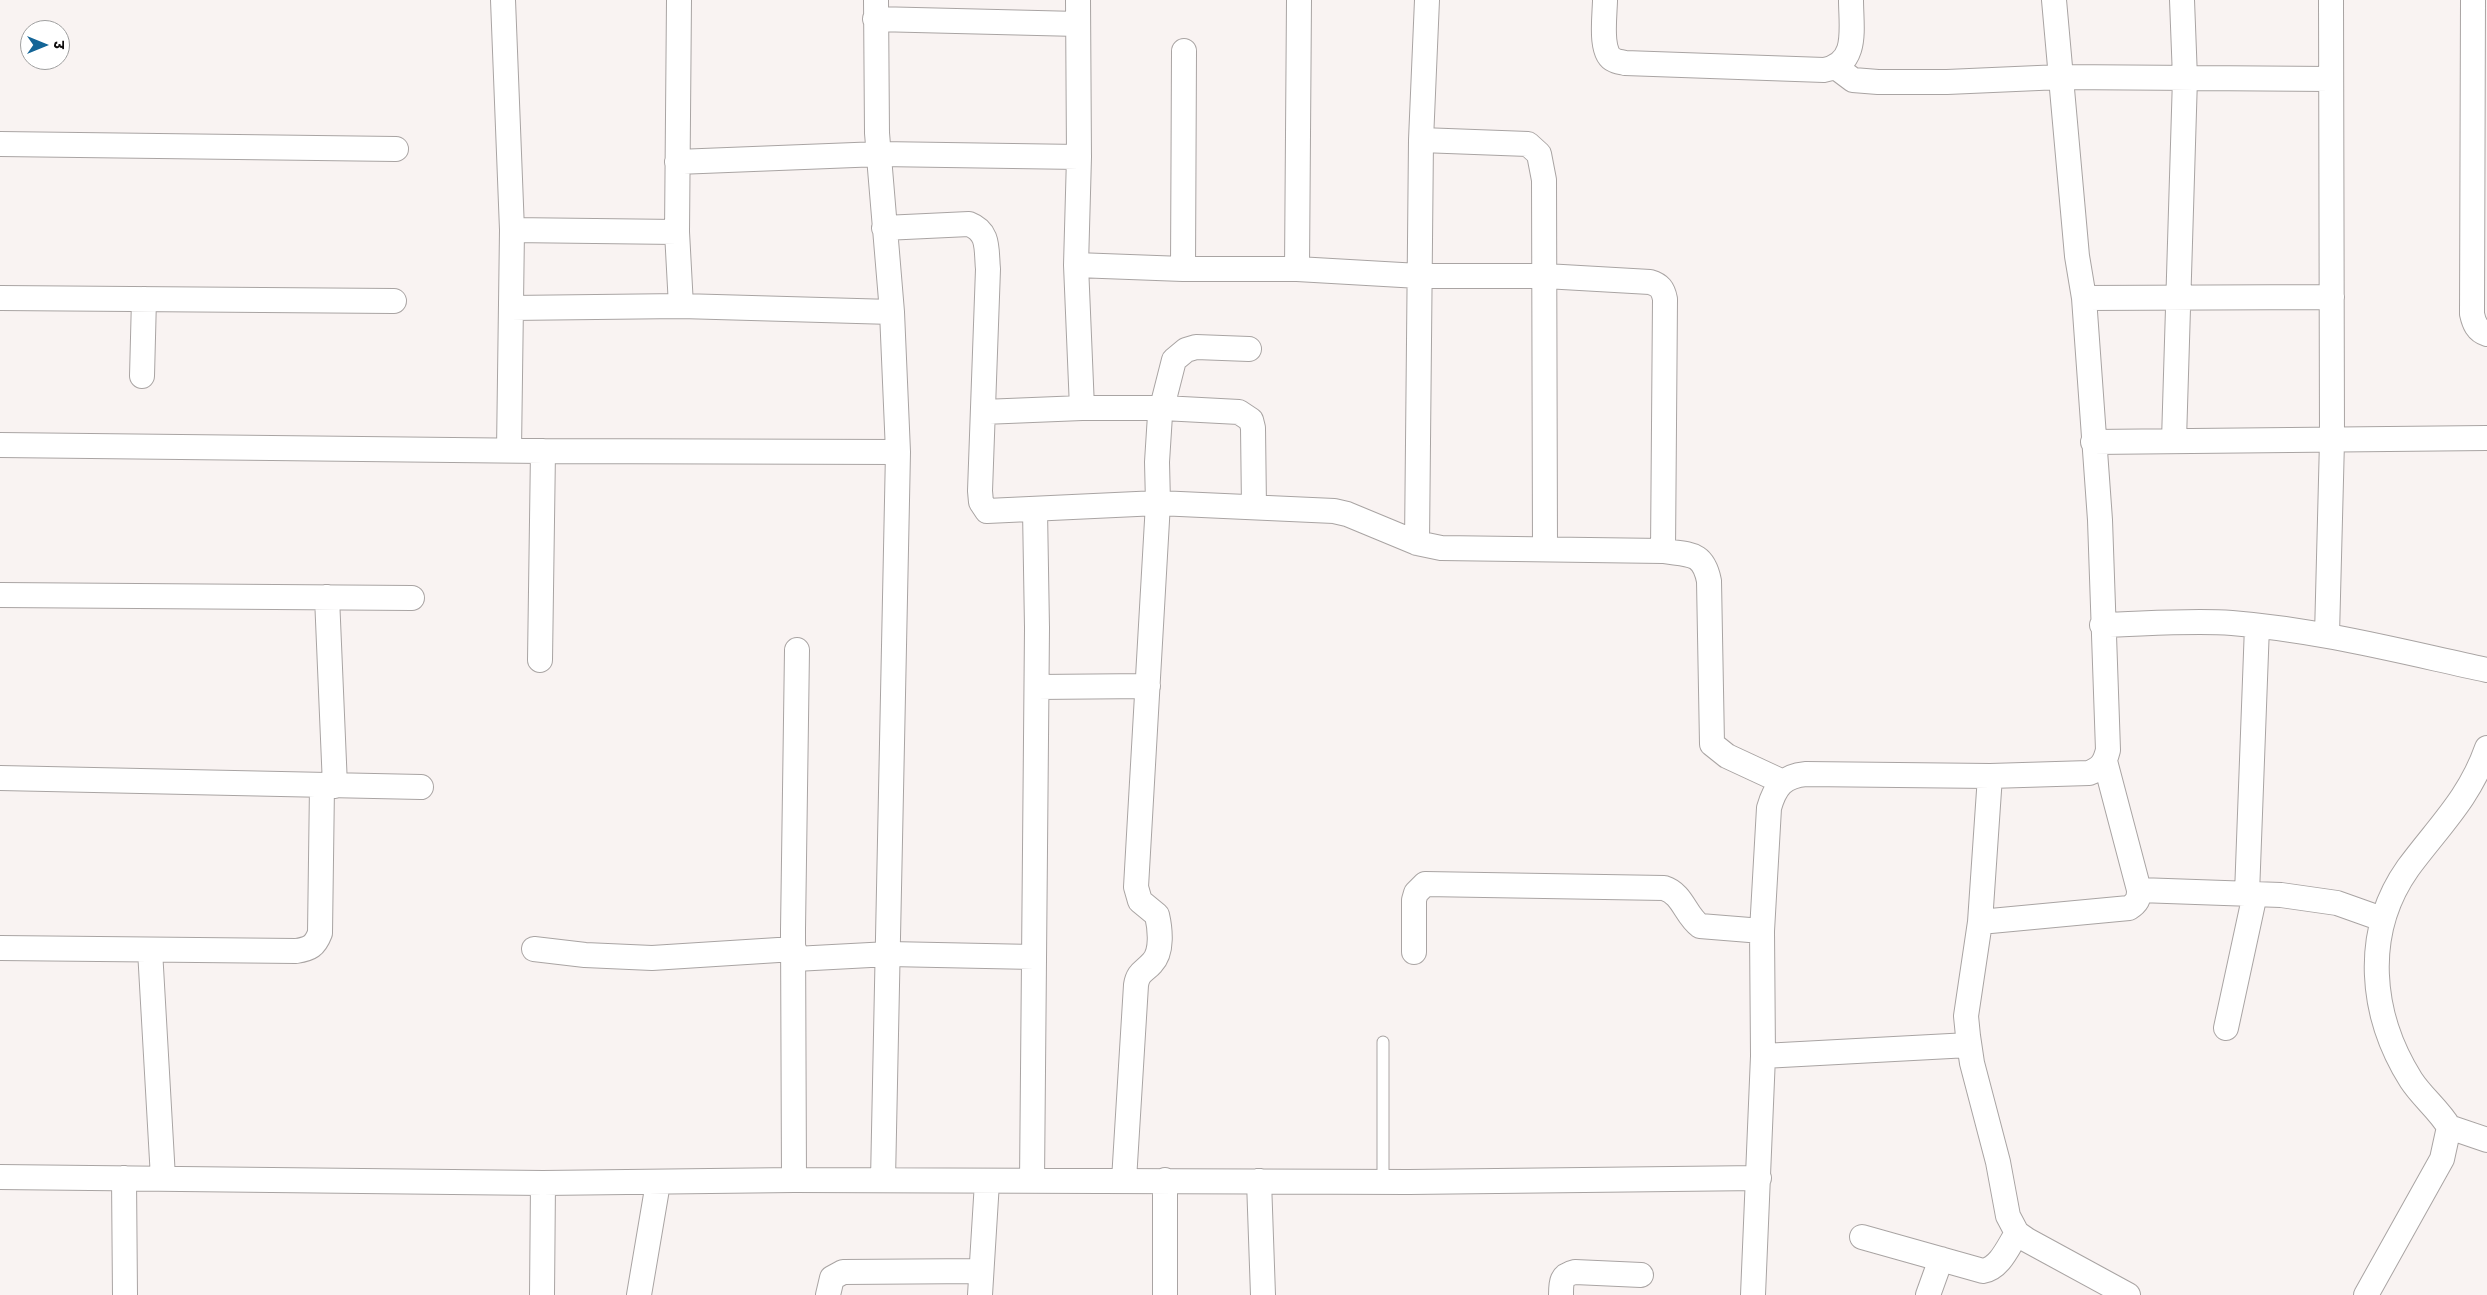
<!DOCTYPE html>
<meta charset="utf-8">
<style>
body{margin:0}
#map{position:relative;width:2487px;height:1295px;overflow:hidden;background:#f9f3f2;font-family:Poppins,"Noto Sans Devanagari",sans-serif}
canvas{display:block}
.north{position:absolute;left:20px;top:20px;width:50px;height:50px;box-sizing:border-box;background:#fff;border:1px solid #9f9f9f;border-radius:50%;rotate:90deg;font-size:14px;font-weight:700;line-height:20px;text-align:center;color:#100e0e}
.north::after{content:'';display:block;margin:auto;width:18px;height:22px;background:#146597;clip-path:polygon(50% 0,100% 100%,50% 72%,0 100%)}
</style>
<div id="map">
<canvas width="2487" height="1295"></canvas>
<div class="north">उ</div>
</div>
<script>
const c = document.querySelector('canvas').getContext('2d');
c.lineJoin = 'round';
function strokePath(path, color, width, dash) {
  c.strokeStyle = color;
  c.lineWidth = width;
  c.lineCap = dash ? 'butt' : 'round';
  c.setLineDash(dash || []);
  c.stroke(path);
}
const lane = new Path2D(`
 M1383 1042V1182`);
const street = new Path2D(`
 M503 0 512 230 509 450
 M679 0 677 232 681 306
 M876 0 877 133 892 312 898 452 883 1180
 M1078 0 1079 157 1076 265 1082 408
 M1605 0C1605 14 1599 54 1614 60 1617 62 1622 62 1625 63L1824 70C1859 64 1851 28 1851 0
 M2473 0 2472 314C2474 323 2477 331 2487 334
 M875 19 1078 24
 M1837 68 1853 80 1878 82H1947L2061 77 2330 79
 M1421 140 1528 144 1539 154 1544 180 1545 549
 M0 144 396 149
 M677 162 880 154 1079 157
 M884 228 969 224C990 232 986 250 988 269L980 491 981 502 987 511 1158 503 1334 511 1347 514 1417 543 1441 548 1663 551C1689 555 1703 551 1709 581L1712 744 1727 756 1783 782
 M512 230 677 232
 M1076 265 1183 269H1297L1419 276H1545L1650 282C1660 285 1663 289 1665 299L1663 551
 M1183 269 1184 51
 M1297 269 1299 0
 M0 298 394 301
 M2084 298 2332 297
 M511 308 681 306 892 312
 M142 376 144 299
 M983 412 1082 408H1163L1239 412 1251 420 1253 428 1254 507
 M2174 440 2185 78 2182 0
 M2093 442 2487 438
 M0 445 543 451 898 452
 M1417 543 1421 140 1427 0
 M0 595 412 598
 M327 597 335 786
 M2102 625C2145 624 2190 620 2232 623 2319 630 2403 652 2487 670
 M2327 635 2332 441 2331 0
 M540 660 543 451
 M1037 687 1148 686
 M1990 776 1980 922 1966 1016 1968 1036 1972 1063 1998 1162 2008 1216 2017 1233 2027 1240 2128 1295
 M0 778 421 787
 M2139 890 2281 895 2337 903 2382 919
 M2247 894 2257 626
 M1980 922 2129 908C2137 903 2139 899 2139 890L2105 761
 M0 948 296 951C310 949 315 946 320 933L322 786
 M534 949 585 955 652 958 794 949
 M150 950 163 1178
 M1414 952V900L1416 893 1425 884 1664 888C1683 894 1685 915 1700 926L1762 931
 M795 959 889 954 1034 957
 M2226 1028 2255 894
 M1763 1056 1969 1045
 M2449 1127 2487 1140
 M0 1177 543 1183 794 1180 1409 1182 1759 1178
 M124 1178 125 1295
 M794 1180 793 930 797 650
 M1124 1180 1136 985C1138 972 1144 972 1152 963 1163 952 1160 928 1157 915L1140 901 1136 887 1158 503 1157 462 1160 415 1174 360 1186 350 1196 347 1249 349
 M1032 1181 1037 628 1035 510
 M1259 1181 1263 1295
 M1862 1237 1983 1271C2000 1268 2008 1247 2017 1233
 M542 1295 543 1183
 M639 1295 658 1183
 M828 1295 832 1278 843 1272 981 1271
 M980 1295 987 1182
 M1165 1295V1180
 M1561 1295C1561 1282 1561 1275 1575 1272L1641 1275
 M1753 1295 1763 1056 1762 931 1769 808C1775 787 1783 776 1806 774L1990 776 2089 773C2102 768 2105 762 2108 750L2100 520 2084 298 2077 256 2054 0
 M1928 1295 1941 1259
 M2366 1295 2442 1159 2449 1127C2439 1110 2422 1097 2411 1080 2370 1015 2362 933 2408 868 2439 826 2469 799 2487 748`);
strokePath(lane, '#a9a4a3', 13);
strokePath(street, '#a9a4a3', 26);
strokePath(lane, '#fff', 11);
strokePath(street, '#fff', 24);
</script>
